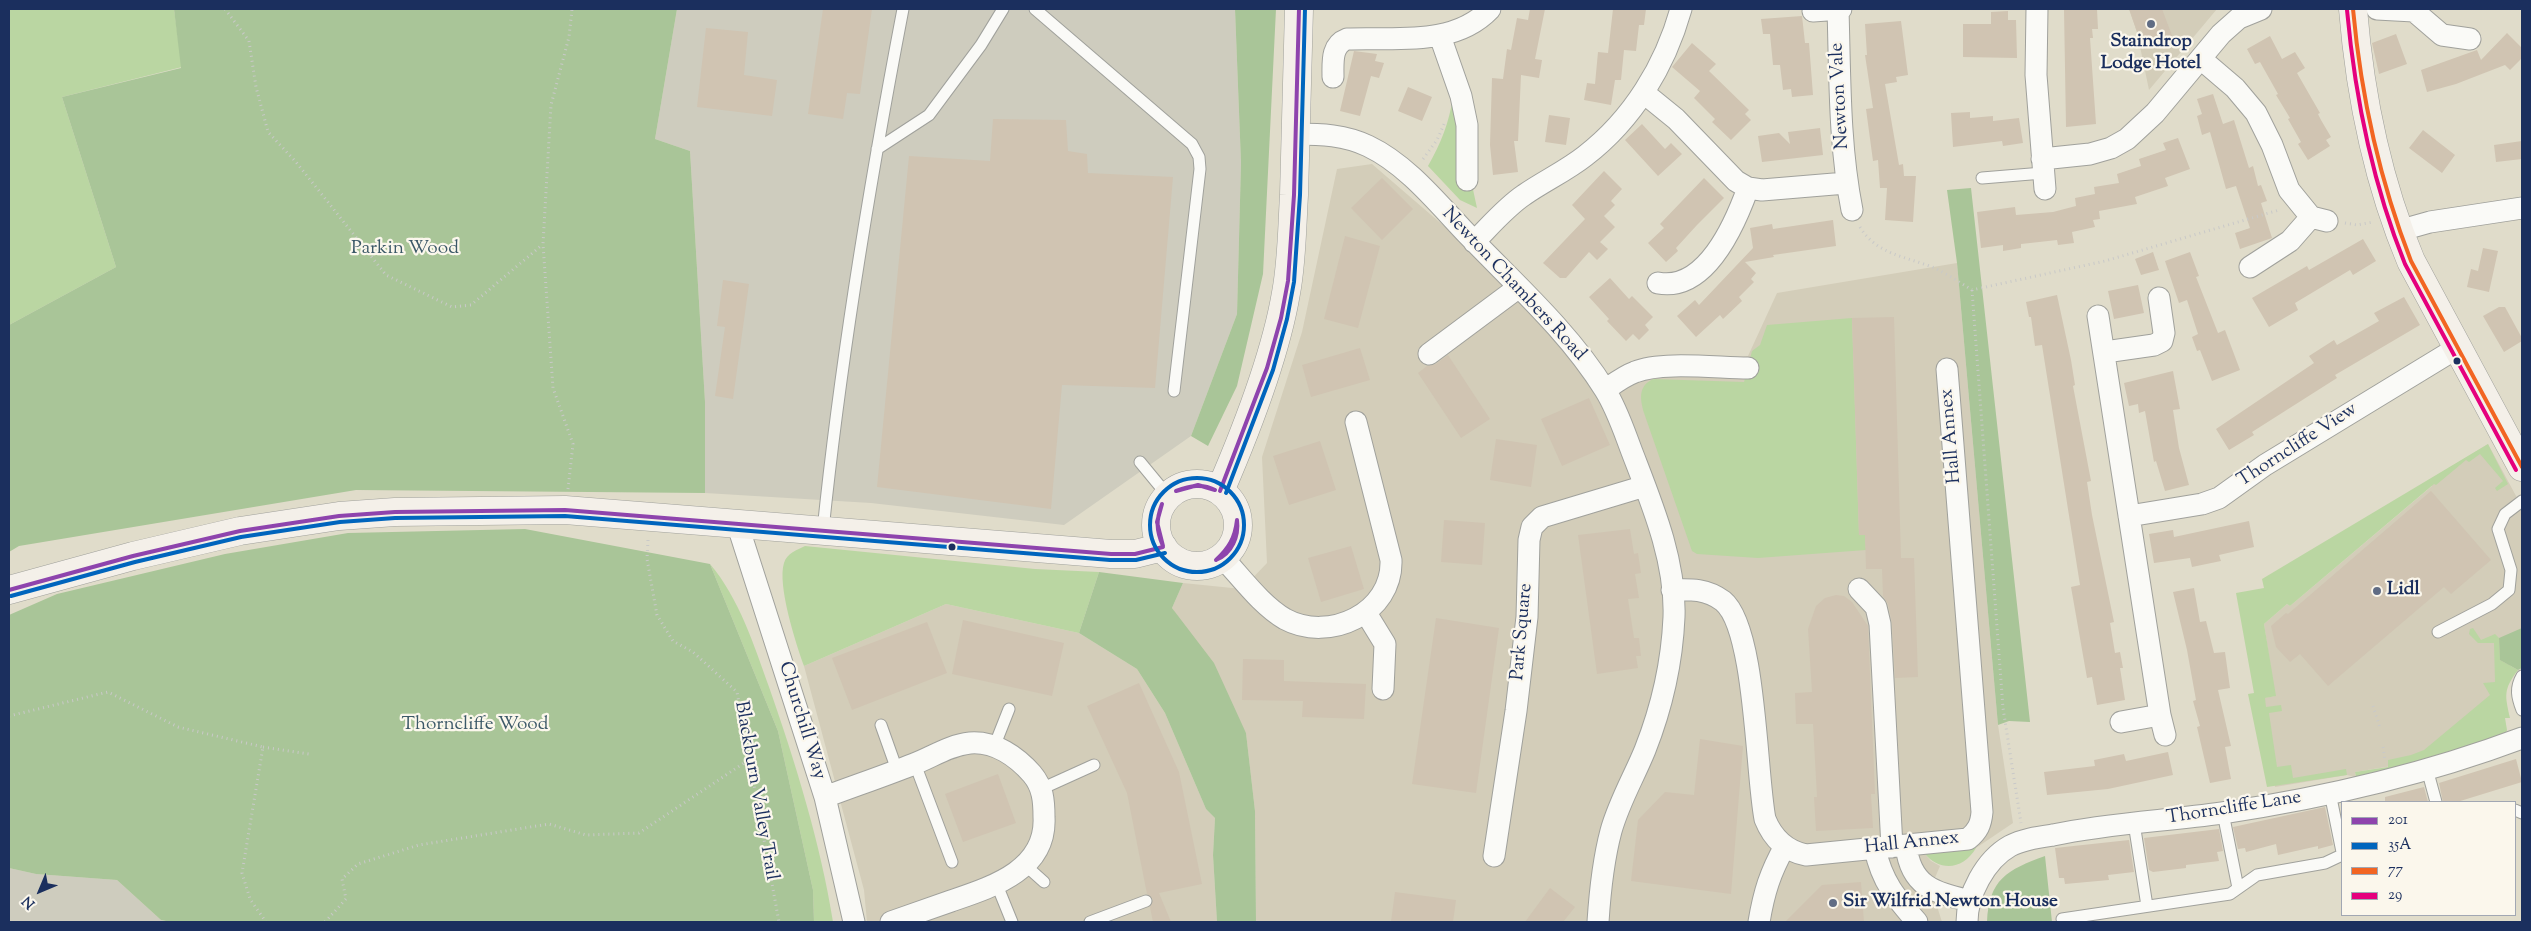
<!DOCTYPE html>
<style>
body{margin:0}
#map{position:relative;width:2531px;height:931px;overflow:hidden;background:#e0dcca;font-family:"Sorts Mill Goudy",serif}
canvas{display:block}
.frame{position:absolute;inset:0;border:10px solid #1b2f5e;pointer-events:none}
.legend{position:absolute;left:2341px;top:801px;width:175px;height:115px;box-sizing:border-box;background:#fbf7ec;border:1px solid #a1a7b3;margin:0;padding:6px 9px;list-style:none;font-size:15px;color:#1b2f5e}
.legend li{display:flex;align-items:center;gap:10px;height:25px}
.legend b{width:25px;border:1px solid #a1a7b3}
.north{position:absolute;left:15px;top:866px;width:50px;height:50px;-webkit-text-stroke:4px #fbf7ec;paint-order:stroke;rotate:225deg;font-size:14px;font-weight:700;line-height:20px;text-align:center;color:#1b2f5e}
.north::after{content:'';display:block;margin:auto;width:18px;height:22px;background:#1b2f5e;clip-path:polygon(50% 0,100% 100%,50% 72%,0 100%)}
</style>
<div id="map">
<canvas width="2531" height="931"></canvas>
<div class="frame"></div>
<ul class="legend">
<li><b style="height:6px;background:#8e44ad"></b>201</li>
<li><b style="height:6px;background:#0065bd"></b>35A</li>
<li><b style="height:6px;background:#f26522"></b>77</li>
<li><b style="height:6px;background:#e5007d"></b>29</li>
</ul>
<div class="north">N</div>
</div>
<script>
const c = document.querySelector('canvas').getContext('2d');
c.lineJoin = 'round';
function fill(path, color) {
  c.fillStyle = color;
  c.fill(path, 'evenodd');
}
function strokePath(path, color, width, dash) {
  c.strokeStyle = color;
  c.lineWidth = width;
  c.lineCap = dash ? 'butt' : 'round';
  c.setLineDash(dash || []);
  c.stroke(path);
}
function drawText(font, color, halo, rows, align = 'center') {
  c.font = font + ' "Sorts Mill Goudy",serif';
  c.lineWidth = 4.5;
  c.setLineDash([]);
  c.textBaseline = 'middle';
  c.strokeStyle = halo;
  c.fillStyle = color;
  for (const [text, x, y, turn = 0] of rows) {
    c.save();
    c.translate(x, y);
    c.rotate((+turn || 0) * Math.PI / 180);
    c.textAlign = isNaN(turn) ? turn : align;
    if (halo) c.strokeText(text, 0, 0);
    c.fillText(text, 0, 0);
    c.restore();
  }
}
fill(new Path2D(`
 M2129 9H2217L2149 90 2137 32Z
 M1372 164 1495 270 1601 374 1748 356 1777 293 1957 263 1998 725 2013 823 1976 848 1924 853 1931 861 1940 866 1931 887 1942 922H1256L1255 811 1246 733 1172 608 1183 583 1242 589 1267 563 1262 457 1302 332 1337 169Z
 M2488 444 2522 507V628L2502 690 2428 753 2392 766 2355 772 2356 777 2347 775 2275 787 2264 698 2275 696 2264 624 2287 604 2290 606 2432 486 2429 480Z
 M946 604 1079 633 1137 669 1165 713 1206 809 1215 818 1213 855 1217 922H867L864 890 804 666Z`), '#d3cdb9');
fill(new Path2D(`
 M677 9H1235L1241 163 1237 314 1191 436 1064 525 871 503 705 493V402L690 151 655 139Z
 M9 868 36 874 117 880 161 920 171 922H9Z`), '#ceccbe');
fill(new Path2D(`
 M9 9H174L182 67 62 97 116 267 9 325Z
 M1453 97 1477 208 1460 200 1428 166C1441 143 1449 123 1453 97Z
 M1852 318 1859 535H1865L1866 550 1758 558 1697 554 1692 551 1644 413C1640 399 1638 386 1653 379L1744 382 1752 351 1760 345 1767 325Z
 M2488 444 2508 484 2497 491 2495 488 2503 481 2480 454 2469 462 2466 460 2436 485 2434 484 2290 606 2287 604 2264 624 2276 696 2265 698 2266 707 2281 705 2282 711 2269 713 2277 767 2291 765 2293 778 2346 769 2347 775 2267 787 2248 694 2254 693 2236 593 2264 588 2262 579Z
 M805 546 1035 569 1099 572 1079 633 946 604 804 666C796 644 777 585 784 563 787 553 797 550 805 546Z
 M710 564C739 598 754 645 769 687 795 761 821 845 833 922H814L813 890 778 731Z
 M2473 628 2481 640 2495 634 2499 638 2500 660 2518 670C2503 690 2505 695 2510 718H2505L2507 730 2505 736 2430 760 2356 777 2355 772 2388 767V760L2411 755 2424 750 2490 695 2483 683 2495 682 2494 643H2478L2469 634 2470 629Z
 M1976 848C1963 870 1940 872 1924 853Z`), '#bad6a2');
fill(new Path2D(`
 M174 9H677L655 139 690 151 705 402V493L356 490 19 546 9 552V325L116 267 62 97 181 68Z
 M1235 9H1276L1263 274 1237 386 1208 446 1191 436 1237 314 1241 163Z
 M1971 188 2030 722 2009 721 1998 725 1957 263 1947 190Z
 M525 529 710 564 778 731 813 890 814 922H171L161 920 117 880 36 874 9 868V615L57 594 225 554 348 533Z
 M1099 572 1183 583 1172 608 1214 663 1246 733 1255 811 1256 922H1217L1213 855 1215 818 1206 809 1165 713 1137 669 1079 633Z
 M2522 628V668L2518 670 2500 660 2499 638Z
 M2045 856 2052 922H1987C1989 879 2007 870 2045 856Z`), '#a9c598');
fill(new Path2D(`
 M823 9H872L860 94 847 93 843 119 808 114Z
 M1530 9H1545L1535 59 1542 60 1539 78 1521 75 1518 141H1514L1518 172 1493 175 1490 145 1492 78 1503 79 1507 49 1511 50 1517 18 1528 20Z
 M1613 9H1646L1644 25H1639L1636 51 1624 50 1621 80H1615L1611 105 1584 100 1587 83 1595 84 1598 52 1608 53Z
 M2064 9H2097L2098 29H2092L2093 38H2090L2096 124 2066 127Z
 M2129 9H2162L2173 38 2148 47 2142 30 2137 32Z
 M2008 11V20H2016L2017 58 1963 57V24H1991V12Z
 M1802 16 1805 43H1809L1813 95 1792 97 1791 89 1783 90 1780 65H1773L1770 34H1763L1761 19Z
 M1901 21 1908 75 1896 77 1897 82 1885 84 1899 165 1903 164 1904 176H1916L1913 222 1885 220 1887 188H1880L1878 160 1873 161 1866 109 1873 108 1865 55H1867L1865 24Z
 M706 28 748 32 744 75 777 80 772 116 697 107Z
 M2507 33 2522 48V58L2510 70 2505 65 2456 84 2427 92 2421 70 2477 50 2481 60Z
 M2396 34 2407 64 2379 74 2372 43Z
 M2270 36 2282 59 2295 52 2305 68 2297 73 2320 113 2318 114 2321 120 2331 137 2326 140 2330 146 2308 160 2298 144 2301 142 2288 119 2290 118 2276 95 2278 94 2260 62 2255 64 2247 49Z
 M1692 43 1716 64 1709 71 1749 110 1745 114 1751 120 1731 140 1712 122 1715 119 1694 98 1700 91 1672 67Z
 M1354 51 1377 54 1375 61 1384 63 1379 78 1371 76 1360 116 1340 111Z
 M1408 87 1432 97 1422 121 1398 111Z
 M2213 94 2223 124 2234 120 2249 168 2253 166 2258 186 2261 185 2267 201 2261 203 2272 238 2240 249 2235 233 2250 228 2236 186 2226 189 2210 132 2202 135 2197 116 2202 114 2197 99Z
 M1970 112V118L1993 116V121L2019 118 2023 143 2003 146 2002 141 1953 147 1951 113Z
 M1549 115 1570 118 1566 145 1545 142Z
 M993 119 1066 120 1068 151 1087 154 1088 173 1173 177 1155 388 1062 385 1051 509 877 487 909 156 990 161Z
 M1642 124 1665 149 1671 143 1682 154 1658 176 1625 140Z
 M1820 128 1823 155 1762 162 1758 136 1779 133 1790 144 1788 132Z
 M2423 130 2455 155 2442 173 2409 148Z
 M2178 138 2190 169 2165 178 2168 186 2135 197 2137 204 2099 211 2100 219 2093 220 2095 227 2072 232 2074 243 2058 245 2057 240 2021 244V248L2003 251V245L1981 248 1977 212 2015 207 2016 215 2053 212 2076 206 2075 198 2095 194 2094 187 2119 183 2117 174 2141 166 2139 159 2166 150 2163 143Z
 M2522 141V159L2496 162 2494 145Z
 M1604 171 1622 189 1611 201 1615 205 1604 216 1615 227 1600 242 1608 249 1597 260 1589 252 1566 278H1560L1543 263 1585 219 1572 205Z
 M1382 178 1413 209 1382 240 1351 208Z
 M1704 178 1724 198 1697 225 1676 248 1678 251 1666 262 1648 243 1664 228 1660 224Z
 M1833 220 1836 246 1773 255 1774 257 1745 262 1756 273 1751 279 1754 282 1739 297 1742 301 1723 319 1720 315 1696 337 1677 316 1695 300 1699 305 1753 248 1750 228 1772 224 1773 229Z
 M1345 236 1380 246 1358 328 1324 319Z
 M2363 239 2376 261 2353 275 2350 270 2295 303 2298 310 2269 327 2252 298 2307 266 2309 270Z
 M2483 248 2498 251 2489 292 2467 287 2471 269 2478 271Z
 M2153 252 2159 270 2141 275 2135 259Z
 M2190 252 2199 276 2196 277 2218 333 2225 330 2240 370 2212 381 2200 350 2197 351 2192 337 2198 334 2187 300 2179 303 2165 261Z
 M1610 278 1629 299 1632 296 1653 317 1645 325 1649 330 1639 340 1633 334 1626 341 1607 321 1609 319 1589 297Z
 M723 280 749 284 733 399 715 396 725 327 717 326Z
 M2138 285 2144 313 2114 319 2108 291Z
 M2057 295 2071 360 2075 385 2073 386 2091 481 2087 482 2092 515 2114 622 2110 623 2115 653 2120 652 2123 668H2120L2125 700 2097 705 2092 677 2087 678 2071 587 2080 585 2042 345 2035 346 2031 317H2029L2026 302Z
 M2404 297 2420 325 2335 375 2337 378 2252 432 2254 435 2229 450 2216 429 2314 363 2309 356 2334 340 2337 345 2379 321 2374 313Z
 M2499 307H2505L2522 338V341L2504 352 2483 316Z
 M1894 317 1901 558H1914L1918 677 1895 678 1892 623 1888 604 1883 596 1882 569H1866L1865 535H1859L1852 318Z
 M1360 348 1370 380 1311 397 1302 365Z
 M1448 355 1490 419 1461 438 1418 373 1427 366 1436 364Z
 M2173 371 2180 409 2173 410 2179 448 2189 485 2165 491 2156 461 2154 462 2145 411 2139 413 2138 404 2129 406 2124 383Z
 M1589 398 1610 445 1562 466 1541 419Z
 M1496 439 1537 445 1531 487 1490 480Z
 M1320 441 1336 490 1289 505 1273 456Z
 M2431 491 2491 560 2451 594 2444 587 2328 686 2300 654 2290 662 2276 647 2271 626 2286 613 2288 614Z
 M1444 520 1485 523 1482 565 1441 562Z
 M2249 521 2254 547 2219 555 2221 561 2192 567 2190 558 2154 563 2149 534 2173 530 2174 537Z
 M1630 529 1634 554 1638 553 1641 573 1635 574 1639 598 1628 599 1634 638H1639L1641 656H1636L1638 668 1597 674 1578 535Z
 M1351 546 1364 589 1321 602 1308 558Z
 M2194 588 2200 622 2206 621 2214 653 2225 652 2230 688 2218 690 2231 746 2225 747 2231 779 2210 783 2197 727 2200 726 2193 701 2196 700 2187 650 2173 592Z
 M1836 595 1844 596 1852 602 1868 626 1875 794H1871L1873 828 1816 831 1814 797H1817L1813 724H1796L1795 693 1812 692 1808 629 1816 606 1825 598Z
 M1436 618 1499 628 1476 793 1412 784Z
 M963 620 1064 643 1052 696 952 674Z
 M927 622 947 673 852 710 832 658Z
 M1243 659 1284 660V681L1366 684 1364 719 1302 717 1303 701 1242 700Z
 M1139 683 1179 772 1202 884 1159 893 1171 922H1153L1150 907 1153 899 1147 894 1127 793 1087 706Z
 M1700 739 1743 746 1731 894 1631 881 1638 820 1665 792 1694 795Z
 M2168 752 2173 775 2108 789 2047 795 2044 772 2095 766 2094 760 2124 754 2126 761Z
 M2516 759 2522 782 2457 802H2443L2439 783Z
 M998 774 1016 823 963 842 945 794Z
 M2424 787 2428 802H2385V797Z
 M2325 807 2333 845 2318 849V846L2278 855 2276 844 2246 852 2245 848 2238 849 2233 827Z
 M2219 829 2223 851 2217 852 2219 861 2186 865V868L2153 872 2149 870 2144 838Z
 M2129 840 2134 872 2108 875 2109 880 2065 884 2064 878H2059L2055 848Z
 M1861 882 1864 922H1785L1822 885Z
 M1550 888 1575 907 1563 922H1525Z
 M1395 892 1456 900 1453 922H1391Z`), '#d0c4b2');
const lane = new Path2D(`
 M1035 9 1192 144 1199 157 1200 169 1174 391
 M877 149 929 115 981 45 1003 9
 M1982 178 2043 173
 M1140 462 1168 496
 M823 530C841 356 870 181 903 9
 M2438 632 2492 604 2509 590 2511 570 2498 529 2505 514 2522 501
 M2522 676C2515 688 2517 697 2522 710
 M881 725 897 770
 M994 747 1009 709
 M915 764 952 862
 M2427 769 2436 802
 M1041 789 1094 765
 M2330 793 2342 852
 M2515 810 2522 813
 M2223 813 2238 888
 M2134 823 2147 906
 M1025 865 1044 882
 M997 885 1012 922
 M2062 919 2230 894 2257 875 2325 863 2342 855
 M1090 922 1146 901`);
const street = new Path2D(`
 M1838 9C1840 76 1839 145 1852 210
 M2037 9 2036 75 2045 189
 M2377 9 2414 11 2442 35 2470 39
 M1813 11 1841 9
 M1440 36 1461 96 1467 125V180
 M2201 59 2235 88 2256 113 2272 145 2289 190 2311 217
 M1333 77C1333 62 1331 45 1347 39 1395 37 1454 47 1490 9
 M1644 93 1676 119 1736 181 1748 188 1762 190 1846 183
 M1296 134C1321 134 1345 135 1368 146 1408 165 1439 205 1469 236 1516 285 1569 332 1605 390 1617 409 1624 431 1632 452 1652 504 1676 561 1674 617 1672 663 1662 707 1645 750 1634 777 1619 802 1611 831 1603 861 1600 891 1598 922
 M2042 159 2090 154 2111 148 2127 139 2155 113 2221 34 2239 18 2261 9
 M2398 231 2430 222 2522 208
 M1474 242C1490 226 1506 207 1524 195 1544 181 1566 171 1585 156 1633 119 1665 66 1681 9
 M2250 267 2290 241 2311 217 2327 221
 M1658 283C1706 292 1735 224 1748 188
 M2098 316 2160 715 2165 735
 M2105 352 2154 345 2162 341 2164 333 2159 298
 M1429 354 1519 287
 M1605 390C1615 383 1624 376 1635 372 1661 361 1718 368 1748 368
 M2129 516 2202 504 2219 498 2265 465 2457 348
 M737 523 825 797 854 922
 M1222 557C1241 577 1261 605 1285 619 1329 643 1393 613 1391 560L1356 422
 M1859 589 1876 607 1880 624 1892 847
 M1672 590C1691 589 1707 589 1723 601 1756 628 1756 774 1765 819 1773 839 1786 851 1806 855L1968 839C1978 831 1981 824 1982 812L1947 369
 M1366 613 1385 644 1383 689
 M2121 722 2160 715
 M825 797C854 786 884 776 914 764 932 757 950 745 970 743 995 741 1017 757 1032 774 1043 787 1044 801 1044 817 1047 870 992 887 951 901 931 908 911 915 891 922
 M1906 846C1911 887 1934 892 1970 901
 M1875 849C1882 882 1896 898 1917 922
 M1494 856 1516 711 1527 617 1529 540 1532 527 1542 517 1645 486
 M1759 922C1764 892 1770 873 1785 846
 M1967 922C1967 895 1985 860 2010 846 2023 839 2039 837 2053 835 2109 823 2166 821 2222 813 2324 798 2426 774 2522 738`);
const secondary = new Path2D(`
 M2353 9C2360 96 2377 180 2411 261L2522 467
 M1156 525a41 41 0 1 1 82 0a41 41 0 1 1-82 0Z
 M1220 491C1246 431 1275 358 1286 293 1292 261 1292 228 1294 195 1296 133 1297 71 1299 9
 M9 590 133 556 240 531 339 516 395 512 565 510 1111 554H1135L1163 547`);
strokePath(lane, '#a0a19c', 13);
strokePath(street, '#a0a19c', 23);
strokePath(secondary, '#a0a19c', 29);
strokePath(new Path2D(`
 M225 9 249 41 256 87 268 132 296 162 386 275 452 307 471 305 542 245
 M1423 159 1437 140 1445 122
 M2345 223 2357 225 2373 222
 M1860 227C1876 254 1904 256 1932 267 1946 273 1959 282 1972 290L2105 261 2279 210
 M1972 290 2003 708 2021 823
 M568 489 573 444 553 388 543 244 551 105 569 37 572 9
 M648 540 647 559 657 615 673 641 693 652 737 692 779 922
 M2373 706 2380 728
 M9 716 108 692 178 727 263 747 242 873 250 899 266 922
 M263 747 309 754
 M2383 747 2385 761
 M325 922 346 899 342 879 358 864 419 845 549 824 586 835 639 833 750 759`), '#c9c9c8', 3, [1, 4]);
strokePath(lane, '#fafaf7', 11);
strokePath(street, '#fafaf7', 21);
strokePath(secondary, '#f4f0e9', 28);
strokePath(new Path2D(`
 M1176 491 1198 485 1215 490
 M1176 491C1190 486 1202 483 1215 490
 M1220 491 1267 368 1281 318 1288 281 1294 195 1299 9
 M1162 504 1157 522 1163 546
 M1162 504C1156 520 1156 530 1163 546
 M1216 560C1229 548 1235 538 1237 520
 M1216 560C1232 554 1239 536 1237 520
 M9 590 133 556 240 531 339 516 395 512 565 510 1111 554H1135L1163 547`), '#8e44ad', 4);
strokePath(new Path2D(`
 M1150 525a47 47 0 1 1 94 0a47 47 0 1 1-94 0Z
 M1226 493 1273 370 1287 319 1294 282 1300 195 1305 9
 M11 596 135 562 241 537 340 522 395 518 565 516 1110 560H1136L1165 553`), '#0065bd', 4);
strokePath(new Path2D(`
 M2353 9C2361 96 2379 179 2411 261L2522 467`), '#f26522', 4);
strokePath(new Path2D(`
 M2347 10C2355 97 2372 182 2405 264L2516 470`), '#e5007d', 4);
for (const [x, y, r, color] of [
 [2151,24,5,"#606c84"],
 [2457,361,4.5,"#1b2f5e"],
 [952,547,4.5,"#1b2f5e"],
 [2377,591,5,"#606c84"],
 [1833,903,5,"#606c84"]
]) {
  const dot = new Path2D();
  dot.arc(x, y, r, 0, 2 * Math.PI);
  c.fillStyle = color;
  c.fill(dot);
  strokePath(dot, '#fbf7ec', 2);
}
drawText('bold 19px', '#1b2f5e', '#fbf7ec', [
 ["Staindrop",2151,43,"center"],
 ["Lodge Hotel",2151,65,"center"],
 ["Lidl",2387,591],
 ["Sir Wilfrid Newton House",1843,903]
], 'left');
drawText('19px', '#1b2f5e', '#fbf7ec', [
 ["Newton Vale",1841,96,-93],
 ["Newton Chambers Road",1513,285,47],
 ["Hall Annex",1952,436,-95],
 ["Thorncliffe View",2298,446,-33],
 ["Park Square",1523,632,-85],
 ["Churchill Way",801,721,73],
 ["Blackburn Valley Trail",755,791,80],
 ["Thorncliffe Lane",2234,809,-9],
 ["Hall Annex",1912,844,-6]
]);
drawText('19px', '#3b5867', '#fbf7ec', [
 ["Parkin Wood",405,250],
 ["Thorncliffe Wood",475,726]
]);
</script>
